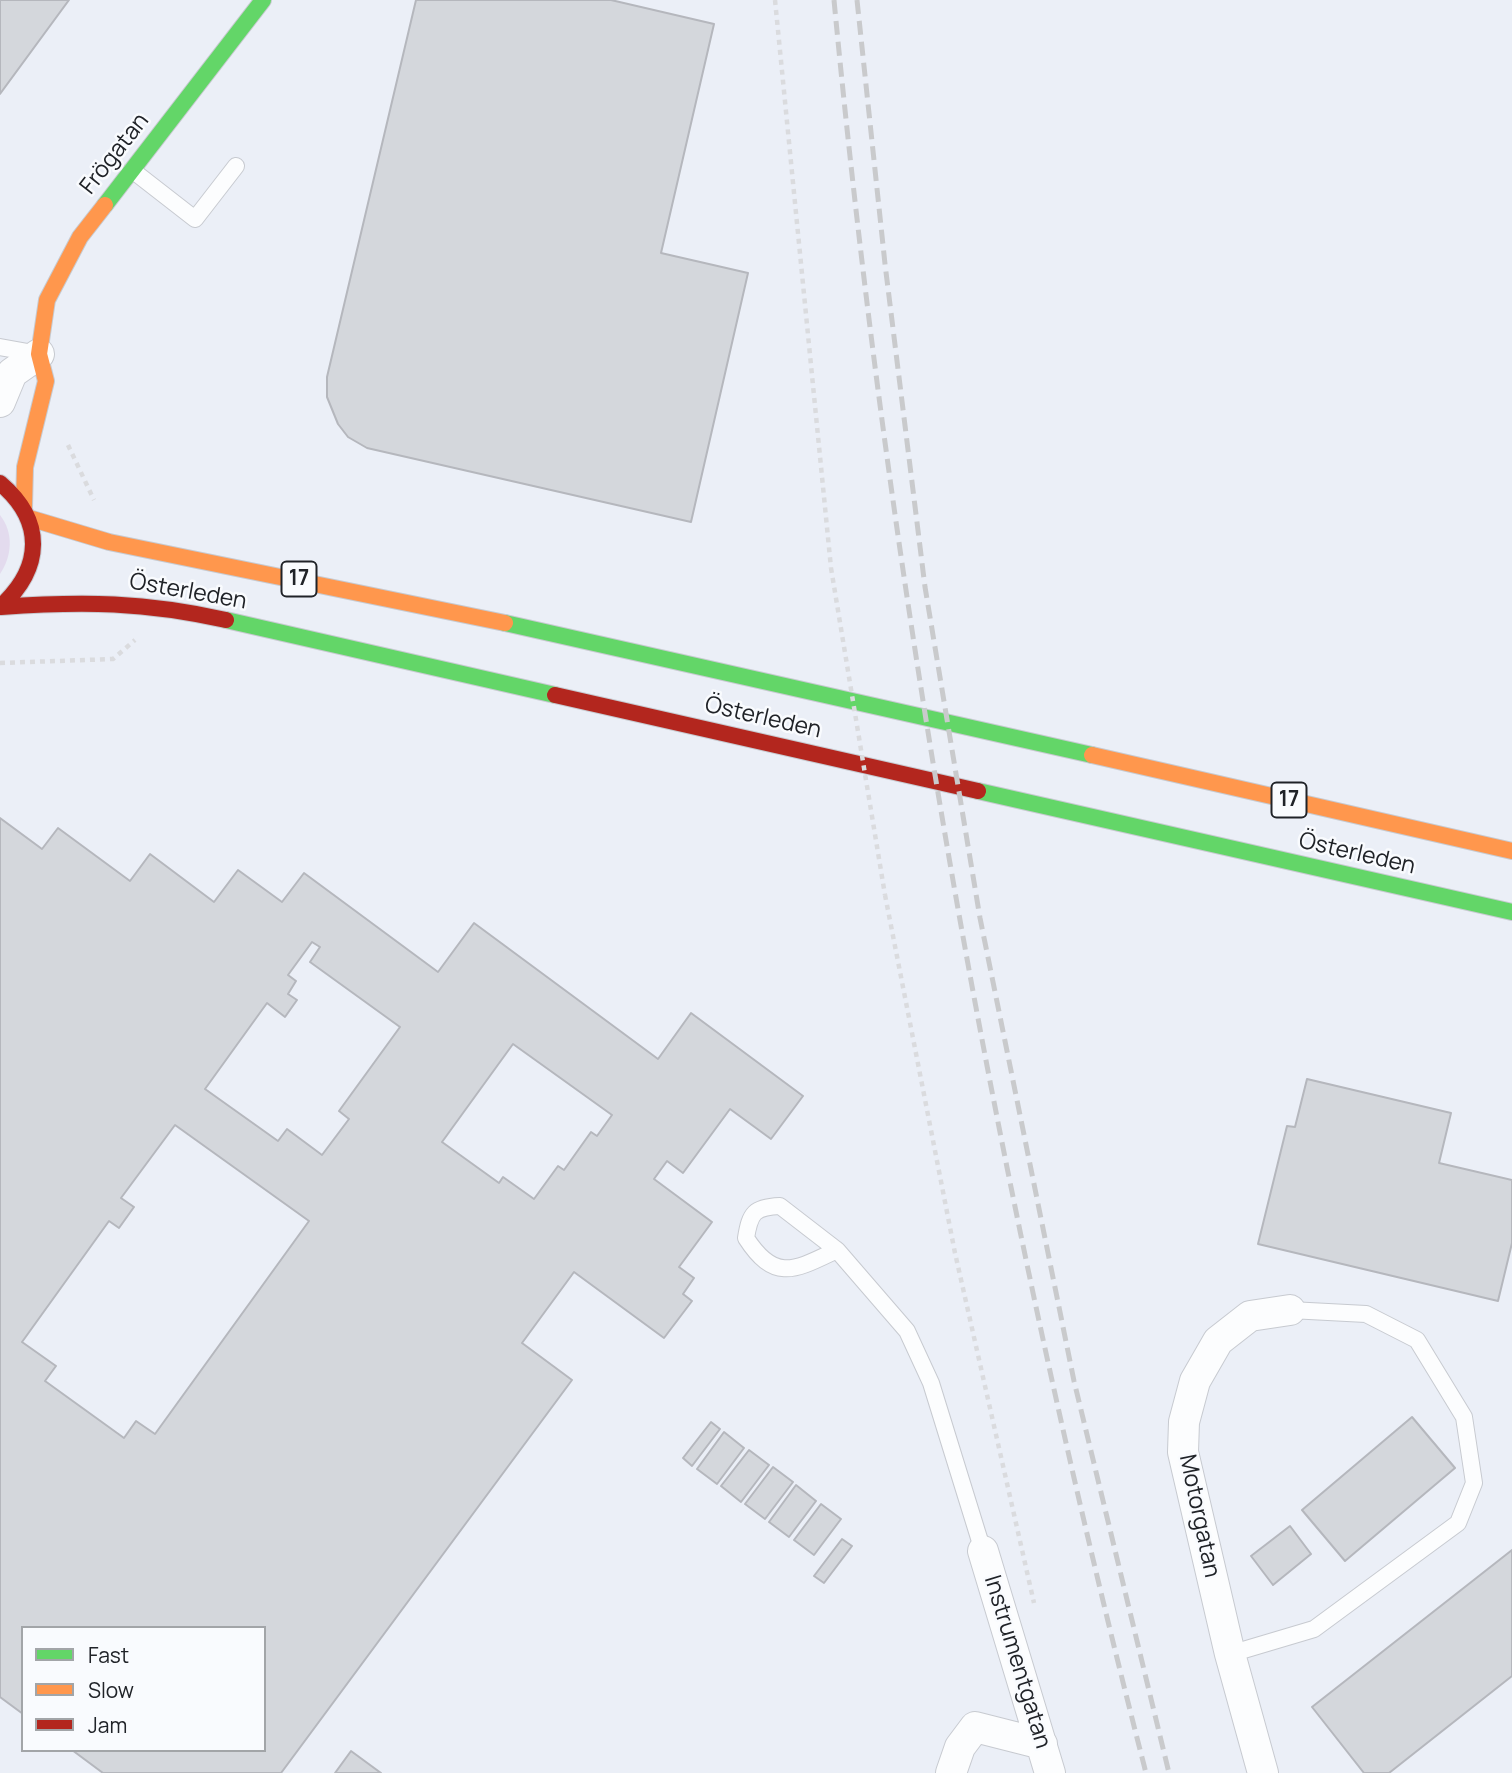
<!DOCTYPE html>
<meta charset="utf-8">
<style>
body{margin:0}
#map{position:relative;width:1512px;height:1773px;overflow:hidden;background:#ebeff7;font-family:Manrope,sans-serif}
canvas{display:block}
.legend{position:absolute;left:21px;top:1626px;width:245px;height:126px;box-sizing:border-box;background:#f9fbfe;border:2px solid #a2a5a8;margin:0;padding:9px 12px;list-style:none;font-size:21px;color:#202328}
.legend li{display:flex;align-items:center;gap:14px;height:35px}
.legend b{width:35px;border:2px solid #a2a5a8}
</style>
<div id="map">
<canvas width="1512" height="1773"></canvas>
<ul class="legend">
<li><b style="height:9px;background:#63d668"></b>Fast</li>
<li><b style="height:9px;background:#ff974d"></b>Slow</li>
<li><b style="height:9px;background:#b3261e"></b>Jam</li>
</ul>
</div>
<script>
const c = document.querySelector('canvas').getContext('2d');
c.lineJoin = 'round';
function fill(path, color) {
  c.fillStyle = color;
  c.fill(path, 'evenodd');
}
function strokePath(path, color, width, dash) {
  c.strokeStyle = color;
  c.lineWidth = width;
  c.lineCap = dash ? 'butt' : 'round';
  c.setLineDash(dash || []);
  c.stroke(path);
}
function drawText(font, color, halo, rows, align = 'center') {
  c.font = font + ' Manrope,sans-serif';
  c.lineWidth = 5;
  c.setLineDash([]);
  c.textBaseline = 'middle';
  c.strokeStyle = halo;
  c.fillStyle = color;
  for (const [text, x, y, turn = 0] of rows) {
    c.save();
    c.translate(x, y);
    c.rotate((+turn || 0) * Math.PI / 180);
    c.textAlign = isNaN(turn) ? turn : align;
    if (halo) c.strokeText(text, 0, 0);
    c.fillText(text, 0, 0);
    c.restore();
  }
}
fill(new Path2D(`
 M0 515C14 533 12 556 0 574Z`), '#e3dbee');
const building = new Path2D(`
 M0 0H69L0 94Z
 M416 0H611L714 24 661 253 748 273 691 522 367 448 348 437 338 424 327 397V377Z
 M0 818 42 849 58 828 130 881 150 854 214 902 238 870 282 902 304 873 438 972 474 923 658 1059 691 1013 803 1096 771 1139 730 1109 683 1173 667 1161 654 1179 712 1222 679 1267 694 1278 683 1294 692 1301 664 1338 574 1272 522 1343 572 1380 281 1773H103L72 1750H264V1628H23V1714L0 1697ZM312 942 320 947 310 962 400 1027 339 1111 349 1119 322 1155 287 1129 278 1141 205 1089 267 1003 285 1017 297 1000 288 994 296 981 288 975ZM513 1044 612 1115 597 1136 591 1132 564 1170 558 1166 534 1199 503 1177 499 1183 442 1142ZM175 1125 309 1221 155 1434 136 1421 124 1438 45 1381 56 1366 22 1342 109 1221 119 1228 134 1207 121 1198Z
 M1307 1079 1451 1113 1439 1163 1512 1180V1243L1498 1301 1258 1244 1287 1126 1295 1127Z
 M1412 1417 1455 1468 1345 1561 1302 1510Z
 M711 1422 720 1429 692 1466 683 1458Z
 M724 1432 744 1448 717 1484 697 1469Z
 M749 1450 769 1465 741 1502 721 1486Z
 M773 1467 793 1482 765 1519 745 1504Z
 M796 1485 816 1501 789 1537 769 1522Z
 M821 1504 841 1519 814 1555 794 1540Z
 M1290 1526 1311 1554 1273 1585 1251 1556Z
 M842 1539 852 1546 824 1583 814 1576Z
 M1512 1550V1676L1389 1773H1364L1312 1707Z
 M351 1751 381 1773H335Z`);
fill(building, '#d4d7dc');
strokePath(building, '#b5b7bd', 2);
const lane = new Path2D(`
 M132 170 195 219 236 166
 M0 347 39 354
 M837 1250 780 1206C754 1207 750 1213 746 1238 775 1283 795 1270 837 1250L907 1331 931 1383 983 1551
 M1230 1654 1314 1629 1458 1523 1474 1483 1464 1417 1417 1340 1366 1314 1290 1310`);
const street = new Path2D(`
 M0 402 12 373 39 354
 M983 1551 1050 1773
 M951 1773 960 1747 975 1727 1042 1744
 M1263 1773 1230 1654 1183 1452 1184 1422 1195 1381 1218 1341 1250 1316 1290 1310`);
const fast = new Path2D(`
 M105 205 263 0
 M226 620 555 695
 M505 623 1092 755
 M978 791 1512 912`);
const slow = new Path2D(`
 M24 507 25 467 46 381 39 354 47 300 80 237 105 205
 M29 518 109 542 505 623
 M1092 755 1512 851`);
const jam = new Path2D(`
 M0 483C45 521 43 568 0 607
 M1 607C84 601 145 602 226 620
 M555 695 978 791`);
strokePath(lane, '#c7cad0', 18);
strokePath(street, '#c7cad0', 32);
strokePath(fast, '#c7cad0', 18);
strokePath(slow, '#c7cad0', 18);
strokePath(jam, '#c7cad0', 18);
strokePath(new Path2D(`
 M775 0 831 568
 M68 445 94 500
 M0 663 113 659 135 640
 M885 895 955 1253 1034 1603`), '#dadbde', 4.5, [5, 5]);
strokePath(lane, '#fcfdfe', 16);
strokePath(street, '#fcfdfe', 30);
strokePath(fast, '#63d668', 16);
strokePath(slow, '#ff974d', 16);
strokePath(jam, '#b3261e', 16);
strokePath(new Path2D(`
 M834 0C891 598 996 1191 1146 1773
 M857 0 885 264 925 587 980 918 1074 1381 1169 1773`), '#c9cacc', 5, [14, 7]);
strokePath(new Path2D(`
 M831 568 885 895`), '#dadbde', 4.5, [5, 5]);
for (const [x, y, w] of [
 [299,579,35],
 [1289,800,35]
]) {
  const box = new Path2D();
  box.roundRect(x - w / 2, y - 17.5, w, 35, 5);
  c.fillStyle = '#f9fbfe';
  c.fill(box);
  strokePath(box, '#202328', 2);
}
drawText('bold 21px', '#202328', null, [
 ["17",299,579],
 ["17",1289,800]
]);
drawText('23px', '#202328', '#f9fbfe', [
 ["Frögatan",115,154,-52],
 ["Österleden",188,592,10],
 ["Österleden",763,718,13],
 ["Österleden",1357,854,13],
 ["Motorgatan",1199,1516,78],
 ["Instrumentgatan",1017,1662,73]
]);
</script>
